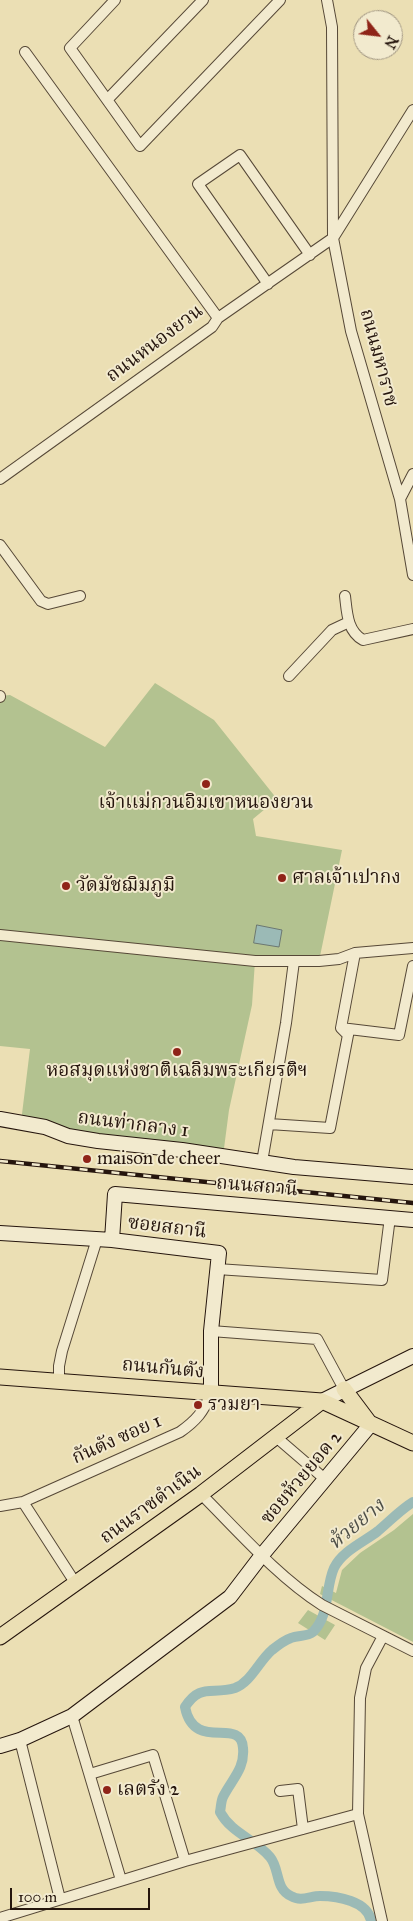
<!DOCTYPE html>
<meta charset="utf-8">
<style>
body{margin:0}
#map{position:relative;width:413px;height:1921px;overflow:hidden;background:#ebdfb4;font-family:"IM FELL Great Primer",serif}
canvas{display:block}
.north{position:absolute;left:353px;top:10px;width:50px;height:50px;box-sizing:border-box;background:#f2eace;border:1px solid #a09581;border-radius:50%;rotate:119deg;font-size:14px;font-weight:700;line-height:20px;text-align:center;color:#25150d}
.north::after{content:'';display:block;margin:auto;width:18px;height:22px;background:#8f2418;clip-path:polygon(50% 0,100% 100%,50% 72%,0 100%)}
.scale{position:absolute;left:10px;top:1888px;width:140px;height:22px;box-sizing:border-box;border:2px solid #25150d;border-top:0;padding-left:6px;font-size:15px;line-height:18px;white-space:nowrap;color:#25150d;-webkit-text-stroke:4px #f2eace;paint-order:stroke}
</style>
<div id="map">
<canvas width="413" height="1921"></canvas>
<div class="north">N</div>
<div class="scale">100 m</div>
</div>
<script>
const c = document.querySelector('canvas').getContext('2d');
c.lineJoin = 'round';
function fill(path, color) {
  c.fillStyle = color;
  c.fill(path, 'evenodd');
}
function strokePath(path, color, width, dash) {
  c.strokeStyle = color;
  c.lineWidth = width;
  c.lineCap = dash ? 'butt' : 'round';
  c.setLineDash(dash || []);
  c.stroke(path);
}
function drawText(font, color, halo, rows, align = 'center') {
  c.font = font + ' "IM FELL Great Primer","Noto Serif Thai",serif';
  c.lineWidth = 4;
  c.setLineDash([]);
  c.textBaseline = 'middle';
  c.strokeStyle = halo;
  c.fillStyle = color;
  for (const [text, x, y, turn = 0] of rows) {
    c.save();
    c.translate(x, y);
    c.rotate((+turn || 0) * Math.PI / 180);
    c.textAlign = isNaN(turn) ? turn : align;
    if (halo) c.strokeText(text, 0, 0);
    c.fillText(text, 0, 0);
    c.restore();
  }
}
fill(new Path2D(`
 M155 683 214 720 277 799 253 819 256 836 342 850 319 961H255L252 1005 229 1110 223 1156 21 1122 30 1049 0 1046V696L10 695 105 747Z
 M413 1514V1642L320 1594 322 1586 336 1593 342 1570 360 1553 394 1530Z
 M308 1610 335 1625 325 1640 298 1623Z`), '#b3c290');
const water = new Path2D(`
 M257 925 282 930 279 947 254 943Z`);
fill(water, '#9bbab6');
strokePath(water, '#6c7872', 1);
strokePath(new Path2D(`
 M371 1921C368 1901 337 1896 320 1896 310 1896 301 1902 291 1896 275 1889 280 1869 270 1857 255 1839 232 1834 220 1812 221 1807 221 1801 223 1797 232 1779 245 1769 243 1748 241 1716 194 1753 185 1707 200 1683 212 1695 235 1688 251 1682 259 1661 272 1650 277 1646 285 1640 291 1638 298 1635 307 1637 313 1632 330 1615 325 1588 334 1568 342 1551 364 1542 378 1531 390 1521 400 1510 413 1502`), '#9bbab6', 10);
const street = new Path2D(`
 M115 0 70 48 140 146 280 0
 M327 0 332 27 333 238 351 331 400 499 413 575
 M25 52 218 318
 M107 100 203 0
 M268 284 198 184 240 155 310 255
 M0 479 212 327 218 318 333 238 413 110
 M400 499 413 474
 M0 545 41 601 48 604 80 596
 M345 596C347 612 347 631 363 640L413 629
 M289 676 332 630 349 622
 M0 696V697
 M0 935 255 961H319L339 959 355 953 413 948
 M341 1028 399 1035 413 966
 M269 1124 330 1128 348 1035 341 1028 355 953
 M262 1162 286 1023 294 961
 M217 1269 382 1280 390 1217
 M211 1331 317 1339 344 1389
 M59 1381V1366L62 1351 97 1239
 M276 1437 326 1480
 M201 1494C238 1531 278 1577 322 1605L413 1651
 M23 1502 76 1584
 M0 1506 23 1502 180 1432C197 1420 203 1412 211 1394
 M72 1716 121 1880
 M20 1740 60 1899
 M90 1774 153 1755 185 1861
 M280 1791 298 1789 303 1829
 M0 1918 185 1861 358 1814
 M382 1921 358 1814 360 1698 366 1668 383 1636`);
const secondary = new Path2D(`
 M0 1119 45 1127 68 1136 98 1141 182 1150 294 1167 413 1177
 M0 1233 112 1240 219 1253 211 1331V1394
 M112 1240 115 1194 413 1220
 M322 1401 413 1356
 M0 1746 20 1740 72 1716 230 1597 262 1555 371 1424`);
const primary = new Path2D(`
 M0 1377 322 1401 413 1443
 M344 1389 368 1421
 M0 1637 201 1494 322 1401`);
strokePath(street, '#564837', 12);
strokePath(secondary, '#25150d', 16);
strokePath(primary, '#25150d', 17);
strokePath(street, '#f2eace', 10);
strokePath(secondary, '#f2eace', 14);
strokePath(primary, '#ebdfb4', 15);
const rail = new Path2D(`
 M0 1161 413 1203`);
strokePath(rail, '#25150d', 4.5);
strokePath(rail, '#f2eace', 2.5, [8]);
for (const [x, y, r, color] of [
 [206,784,5,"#8f2418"],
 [282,878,5,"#8f2418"],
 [66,886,5,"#8f2418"],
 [177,1052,5,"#8f2418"],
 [87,1159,5,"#8f2418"],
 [198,1405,5,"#8f2418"],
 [107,1790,5,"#8f2418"]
]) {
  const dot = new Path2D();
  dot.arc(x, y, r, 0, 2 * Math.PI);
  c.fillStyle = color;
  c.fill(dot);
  strokePath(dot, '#f2eace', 2);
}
drawText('19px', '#25150d', '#f2eace', [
 ["ถนนหนองยวน",155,344,-37],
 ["ถนนมหาราช",378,358,75],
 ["ถนนท่ากลาง 1",133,1125,7],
 ["ถนนสถานี",257,1187,5],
 ["ซอยสถานี",167,1228,7],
 ["ถนนกันตัง",163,1369,5],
 ["กันตัง ซอย 1",117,1440,-24],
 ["ซอยห้วยยอด 2",302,1478,-50],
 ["ถนนราชดำเนิน",151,1505,-36]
]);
drawText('19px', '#25150d', '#f2eace', [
 ["เจ้าเเม่กวนอิมเขาหนองยวน",206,803,"center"],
 ["ศาลเจ้าเปากง",292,878],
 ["วัดมัชฌิมภูมิ",76,886],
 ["หอสมุดแห่งชาติเฉลิมพระเกียรติฯ",177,1071,"center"],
 ["maison de cheer",97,1159],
 ["รวมยา",208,1405],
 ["เลตรัง 2",117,1790]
], 'left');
drawText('italic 20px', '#4e4f48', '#f2eace', [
 ["ห้วยยาง",357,1525,-40]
]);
</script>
